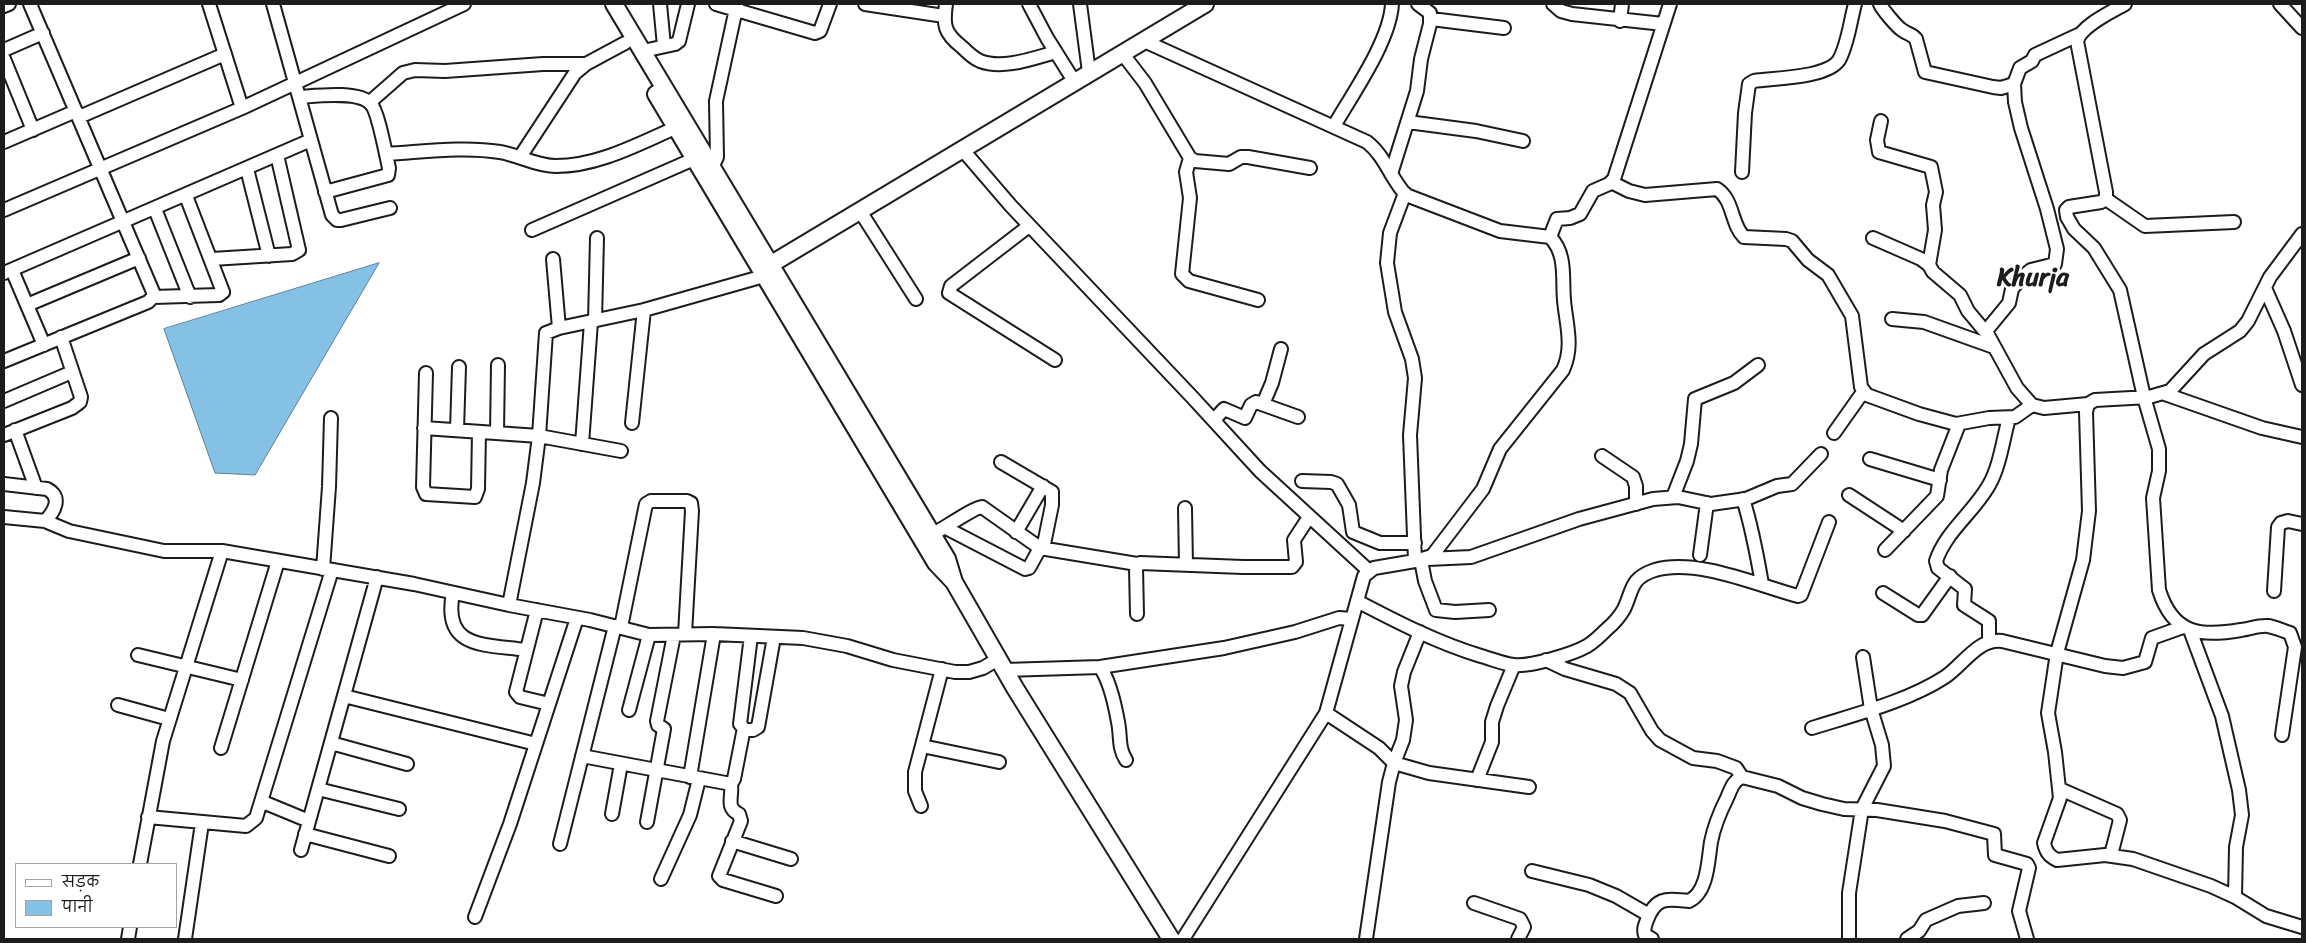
<!DOCTYPE html>
<meta charset="utf-8">
<style>
body{margin:0}
#map{position:relative;width:2306px;height:943px;overflow:hidden;background:#fff;font-family:Sriracha,"Playpen Sans Deva",sans-serif}
canvas{display:block}
.frame{position:absolute;inset:0;border:5px solid #1c1c1c;pointer-events:none}
.legend{position:absolute;left:15px;top:863px;width:162px;height:65px;box-sizing:border-box;background:#fff;border:1px solid #a4a4a4;margin:0;padding:6px 9px;list-style:none;font-size:15px;color:#1c1c1c}
.legend li{display:flex;align-items:center;gap:10px;height:25px}
.legend b{width:25px;border:1px solid #a4a4a4}
</style>
<div id="map">
<canvas width="2306" height="943"></canvas>
<div class="frame"></div>
<ul class="legend">
<li><b style="height:6px;background:#fff"></b>सड़क</li>
<li><b style="height:14px;background:#84c1e4"></b>पानी</li>
</ul>
</div>
<script>
const c = document.querySelector('canvas').getContext('2d');
c.lineJoin = 'round';
function fill(path, color) {
  c.fillStyle = color;
  c.fill(path, 'evenodd');
}
function strokePath(path, color, width, dash) {
  c.strokeStyle = color;
  c.lineWidth = width;
  c.lineCap = dash ? 'butt' : 'round';
  c.setLineDash(dash || []);
  c.stroke(path);
}
function drawText(font, color, halo, rows, align = 'center') {
  c.font = font + ' Sriracha,sans-serif';
  c.lineWidth = 5;
  c.setLineDash([]);
  c.textBaseline = 'middle';
  c.strokeStyle = halo;
  c.fillStyle = color;
  for (const [text, x, y, turn = 0] of rows) {
    c.save();
    c.translate(x, y);
    c.rotate((+turn || 0) * Math.PI / 180);
    c.textAlign = isNaN(turn) ? turn : align;
    if (halo) c.strokeText(text, 0, 0);
    c.fillText(text, 0, 0);
    c.restore();
  }
}
const water = new Path2D(`
 M379 263 255 475 215 473 164 329Z`);
fill(water, '#84c1e4');
strokePath(water, '#5a7f94', 1);
const minor = new Path2D(`
 M209 4 242 108
 M273 4 332 215 337 220H341L390 208
 M660 4 664 46
 M716 4 815 33 820 31 830 4
 M865 4 944 16
 M946 4C943 25 944 33 962 47 967 52 973 58 980 61 1003 70 1034 58 1056 52
 M1029 4 1047 38 1074 81
 M1080 4 1089 72
 M1553 4 1561 11 1572 14 1663 24
 M1880 4C1882 9 1897 27 1902 30 1907 34 1912 34 1916 39L1925 72 1993 87 2001 88 2014 84
 M2125 4C2111 12 2081 26 2077 41L2106 192V199L2101 202 2069 207 2066 210 2067 217 2074 229 2094 248 2120 290 2144 397 2159 449V471L2153 498 2159 590C2173 635 2201 637 2241 630 2250 629 2259 625 2268 626 2275 627 2283 631 2290 633L2295 647 2282 735
 M2280 4 2302 28
 M4 6 9 4
 M1431 19 1504 28
 M1620 21 1622 4
 M1142 40 1367 142C1385 156 1391 179 1406 195L1500 231 1550 237C1567 254 1562 278 1564 300 1566 324 1574 346 1563 370L1500 449 1483 489 1432 556 1415 561 1374 568 1364 576 1326 713 1183 939
 M4 50 43 33
 M643 51 675 44 679 41 688 4
 M1122 53 1145 83 1190 158 1195 161 1229 164 1241 157H1248L1310 168
 M4 59 33 130
 M299 97C315 96 359 90 371 104 378 111 386 155 389 168L388 175 325 192
 M370 102 403 73 415 70 445 71 543 64H586
 M79 117 225 54
 M1881 121 1877 140 1879 152 1931 167 1936 192 1933 205 1935 230 1929 265 1933 272 1960 295 1968 311 1988 335 2017 388 2032 405 2044 408 2088 404
 M1408 122 1476 131 1523 141
 M1334 126C1353 93 1390 41 1392 4
 M4 142 76 111
 M962 149 1011 206 1193 398 1260 471 1368 570
 M386 154C423 152 463 146 500 152 519 155 536 166 556 166 598 166 638 144 675 128
 M520 157 575 73 586 64 625 43
 M1190 158 1186 172 1190 198 1182 274 1189 281 1258 300
 M247 169 269 256
 M710 172 717 157 716 101 737 4
 M1742 172 1745 113 1749 84 1754 81C1775 78 1827 78 1839 60 1848 44 1850 22 1855 4
 M1391 174 1417 91 1421 59 1430 24V13L1418 4
 M1611 182 1629 191 1645 195 1717 189C1734 200 1731 225 1744 237L1786 239 1792 241 1808 260 1828 275 1852 316 1861 387 1867 395 1919 414 1956 424 1989 418 2015 417 2032 405
 M1405 193 1390 233 1387 263 1395 312 1412 359 1415 378 1410 435 1415 561
 M2106 199 2145 226 2234 222
 M155 209 190 297
 M4 210 242 108 464 4
 M860 211 916 299
 M1029 226 951 286 949 293 1055 360
 M532 230 694 159
 M2302 234 2270 277 2248 321 2240 331 2204 354 2170 391 2149 397 2095 400 2088 404 2086 412 2089 511 2083 560 2057 653 2048 713 2055 752 2060 798 2044 843C2046 852 2049 856 2057 860L2105 855 2133 859 2211 886 2235 897 2266 916 2302 927
 M1550 237 1557 219 1570 218 1580 214 1593 191 1609 184 1614 179 1670 4
 M1873 238 1921 259 1929 265
 M212 259 292 254 299 250 277 155
 M553 259 559 328
 M12 270 44 345
 M4 273 311 140
 M2265 288 2284 331 2302 385
 M153 297 219 295 223 292 186 196
 M27 305 139 258
 M1892 319 1924 322 1994 347
 M595 321 597 238
 M1986 331 2009 303 2012 289 2021 278 2031 270 2055 264 2057 249 2047 209 2021 128 2015 102 2014 84 2020 68 2032 61 2035 55 2078 35
 M4 361 148 302 153 297V292L30 4
 M426 373 423 487 426 494 475 497 478 489 479 432
 M2165 394 2262 428 2302 437
 M4 401 72 372
 M1263 404 1272 383 1281 349
 M1214 420 1224 409 1245 418 1251 405 1256 402 1298 417
 M632 423 644 310
 M424 428 539 436 621 451
 M15 430 36 488
 M457 430 459 367
 M497 433 498 365
 M1834 433 1863 392
 M4 435 72 408 80 402 81 397 61 337
 M582 444 591 322
 M1602 456 1633 477 1636 486V504
 M1870 459 1940 480
 M1001 462 1052 492V505L1043 549
 M1302 481 1331 482 1337 484 1349 505 1353 532 1380 543H1415
 M4 484 47 489C63 497 54 512 45 521
 M1849 495 1904 531
 M1673 497 1687 461 1691 444 1695 399 1734 383 1758 365
 M1743 499C1752 527 1757 555 1762 584
 M1185 508 1186 565
 M4 517 45 521 69 531 164 551H222L414 584 509 605 590 620 649 635 714 634 803 638 847 646 893 660 955 672H969L983 668 998 659
 M946 528 1025 569 1029 568 1040 548
 M1016 532 1043 486
 M933 534C943 529 975 507 982 507L1040 548 1137 564
 M1885 550 1937 496 1941 470 1959 424
 M1700 555 1707 503
 M1428 559 1471 557 1579 519 1653 499 1678 497 1711 504 1746 499 1777 486 1792 484 1821 454
 M1421 560 1425 581 1436 610 1455 612 1489 610
 M323 569 329 487 331 418
 M2274 591 2278 527 2281 523 2288 521 2302 524
 M453 593C442 649 484 644 526 650
 M1883 593 1918 615H1922L1950 576
 M1357 601C1397 622 1438 643 1481 656 1492 659 1503 664 1514 665 1530 667 1573 654 1587 646 1594 642 1601 635 1607 629 1613 624 1620 616 1624 609 1633 590 1630 578 1655 570 1697 558 1757 585 1798 596L1801 595 1829 522
 M509 605 533 483 539 436 546 333 559 328 644 310 764 276
 M537 610 516 692 520 697 549 704
 M1137 614 1136 568 1140 563 1243 567H1292L1296 562 1294 540 1309 517
 M621 627 646 504 651 501H687L691 503 692 511 685 634
 M2190 630 2222 716 2239 790 2242 815 2236 847 2235 897
 M1420 632 1404 672 1401 686 1406 720 1403 740 1394 763 1429 773 1529 787
 M1989 642V621L1964 605 1965 589 1938 568 1936 561C1946 531 1974 512 1989 485 2000 466 2003 439 2009 418
 M138 655 242 680
 M1546 660 1565 669 1616 684 1630 693 1652 731 1660 740 1693 758 1717 761 1736 768 1742 777
 M1100 667C1110 681 1115 705 1118 722 1121 736 1118 748 1126 760
 M1005 670 1100 667 1224 648 1295 632 1339 618 1352 619
 M344 696 536 744
 M118 705 169 719
 M629 710 649 635
 M1326 713 1379 748 1394 763 1389 782 1366 939
 M1812 728C1856 714 1906 702 1945 677 1963 665 1978 638 2002 641L2105 666 2123 668 2145 662 2152 638 2183 627
 M745 730 740 724 751 636
 M331 743 407 764
 M922 746 999 762
 M221 748 278 561
 M582 756 731 784 734 779 743 733 745 730H753L758 727 774 637
 M690 777 714 634
 M1477 780 1492 742V722L1497 706 1514 665
 M731 784C733 796 725 808 739 814L741 821 719 876 723 880 776 896
 M318 789 399 809
 M2060 789 2117 814 2120 820 2111 855
 M263 802 309 821
 M921 806 915 791V772L942 669
 M612 814 621 764
 M148 817 246 826 256 818 332 570
 M647 822 664 729 658 725 657 721 674 635
 M305 834 389 856
 M732 841 791 859
 M560 844 615 626
 M301 850 377 577
 M140 864 163 741 222 551
 M1532 871 1589 885 1616 896 1649 915
 M661 879 690 815 699 779
 M1474 903 1520 919 1524 927 1518 939
 M475 917 510 824 577 618
 M128 939 130 927
 M185 939 202 823
 M1652 939 1645 935C1643 929 1645 925 1647 920 1656 896 1667 899 1689 901 1708 892 1708 860 1711 842 1714 826 1720 812 1727 798 1731 789 1733 781 1742 777L1778 786 1802 798 1822 804 1844 809 1877 810 1945 821 1994 834 1995 855 2027 864 2029 868 2019 911 2027 939
 M1849 939V893L1862 809 1884 766 1882 745 1871 709 1863 657
 M1907 939 1919 931 1926 920 1958 906 1984 903`);
const major = new Path2D(`
 M614 4 947 559 954 582 1015 688 1171 939
 M656 94 936 563 953 581
 M763 269 1205 4`);
strokePath(minor, '#1c1c1c', 16);
strokePath(major, '#1c1c1c', 20);
strokePath(minor, '#fff', 12);
strokePath(major, '#fff', 16);
drawText('bold 25px', '#1c1c1c', '#fff', [
 ["Khurja",2033,279]
]);
</script>
